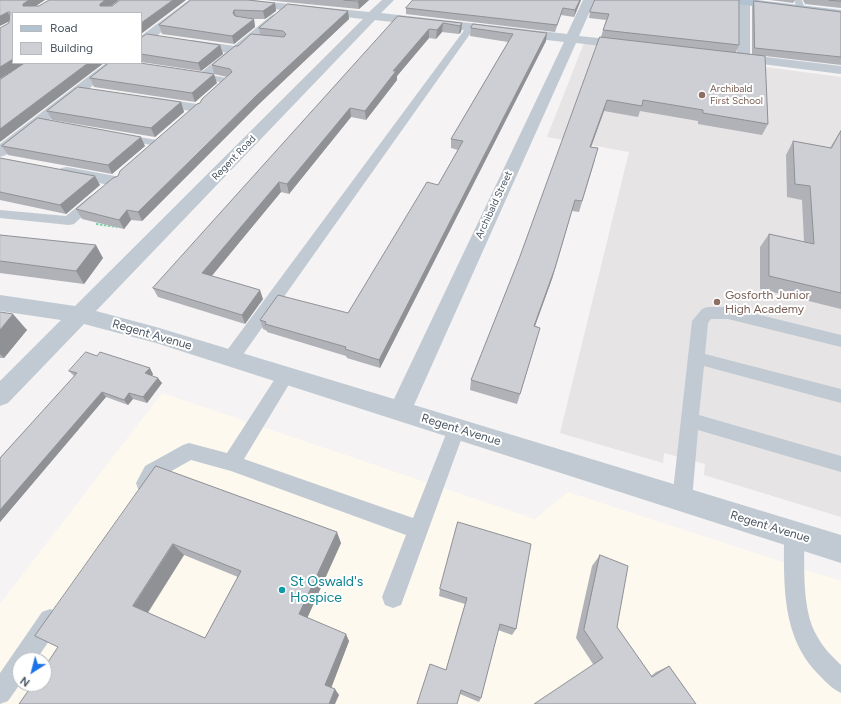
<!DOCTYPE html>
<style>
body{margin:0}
#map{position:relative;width:841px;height:704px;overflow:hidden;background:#f5f3f3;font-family:Figtree,sans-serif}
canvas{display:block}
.legend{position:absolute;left:12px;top:12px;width:130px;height:52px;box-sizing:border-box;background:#fff;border:1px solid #b7bbc0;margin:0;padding:5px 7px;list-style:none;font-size:12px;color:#4a5661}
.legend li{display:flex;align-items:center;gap:8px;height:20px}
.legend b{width:20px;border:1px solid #b7bbc0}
.north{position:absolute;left:12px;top:652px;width:40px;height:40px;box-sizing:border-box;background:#fff;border:1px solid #b7bbc0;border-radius:50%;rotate:216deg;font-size:11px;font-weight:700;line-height:16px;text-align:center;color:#4a5661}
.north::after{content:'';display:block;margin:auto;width:14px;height:18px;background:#1a73e8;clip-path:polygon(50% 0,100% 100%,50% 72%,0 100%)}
</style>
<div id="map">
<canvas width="841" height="704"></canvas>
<ul class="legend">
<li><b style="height:5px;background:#b3c2d1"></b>Road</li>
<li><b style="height:11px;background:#cdcfd5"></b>Building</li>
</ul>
<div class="north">N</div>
</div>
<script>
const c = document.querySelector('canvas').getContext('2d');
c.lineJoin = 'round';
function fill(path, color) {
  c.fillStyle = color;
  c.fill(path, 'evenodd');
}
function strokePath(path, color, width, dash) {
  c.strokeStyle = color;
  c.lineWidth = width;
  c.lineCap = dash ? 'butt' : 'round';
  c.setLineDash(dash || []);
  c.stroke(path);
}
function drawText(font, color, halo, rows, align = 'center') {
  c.font = font + ' Figtree,sans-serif';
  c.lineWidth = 4;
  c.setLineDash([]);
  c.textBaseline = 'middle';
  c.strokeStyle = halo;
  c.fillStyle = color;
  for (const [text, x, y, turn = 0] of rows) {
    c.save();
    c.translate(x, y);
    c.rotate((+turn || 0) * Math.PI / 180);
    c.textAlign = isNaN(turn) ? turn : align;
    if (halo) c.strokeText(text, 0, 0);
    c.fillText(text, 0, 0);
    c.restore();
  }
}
fill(new Path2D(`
 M162 393 535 519 568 492 841 581V704H0V604ZM20 660H44V684H20Z`), '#fdf9ef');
fill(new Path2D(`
 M584 43 841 77V517L704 475 705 464 664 453 663 463 560 433 629 152 547 137Z`), '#e6e4e5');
strokePath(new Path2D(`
 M96 224 117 227`), '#7ad0a6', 2, [2.5, 1.5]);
fill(new Path2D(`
 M794 0H802L805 9 804 11H798Z
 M275 14 278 15 279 17 278 19 211 75 232 79 233 81 219 94H211L210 92 220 82 199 78 198 76 199 74 272 15Z
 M471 24 475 27 237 363 231 364 225 363 223 358 225 353 468 25Z
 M121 134 157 140 161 141 163 143 161 145 157 146 117 139 115 137Z
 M94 195 98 196 100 199 98 202 74 224 69 225 0 218V210L66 216 90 196Z
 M707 307H728L841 335V347L728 319H711L708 323 705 354 841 389V403L704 366 699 415 841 456V472L698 430 692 500 689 506 682 509 675 506 672 500 692 321 702 309Z
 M286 369 292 371 294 376 244 459 413 518 450 424 456 421 462 424 465 429 401 605 393 608 385 605 382 597 406 535 231 471 191 460 159 478 152 489 145 492 138 489 136 483 145 466 183 445 189 443 227 453 280 371Z
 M794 525 801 528 804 535C805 565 801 609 817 636 823 648 832 656 841 665V693C831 688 825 681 818 674 781 636 784 584 784 535L787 528Z
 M50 609 58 612 61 620 58 628 36 660H20V684L8 701 0 704V673L42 612Z`), '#c1cad2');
fill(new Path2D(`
 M192 40 235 46 240 47 241 50 240 53 235 54 188 47 186 44 188 41Z
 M152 97 197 104 202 105 204 108 202 111 197 112 147 104 145 101 147 98Z
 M67 167 115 176 121 177 123 181 121 185 115 186 61 176 59 172 61 168Z`), '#c1cad2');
fill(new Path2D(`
 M189 0H202L145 45 141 46V36Z
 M211 0H250L369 12 382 0H394L381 13 567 34 583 0H595L579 36 627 41 631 42 633 45 631 48 627 49 576 43 414 405 841 535V563L156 343 84 324 8 403 0 406V381L61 320 0 311V295L75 306 363 19 217 3 213 2ZM375 20 564 42 394 399 156 327 96 311Z
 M740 0H748L750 2V55L841 66V74L730 60 728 57 730 54 737 53 738 2Z
 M106 63H121L6 155 0 157V144Z`), '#c1cad2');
fill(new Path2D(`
 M724 0H757L841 10V18L730 3 726 2Z`), '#b3c2d1');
fill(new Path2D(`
 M191 0 275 3 276 11 265 19H254L255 27 234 44 162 34 159 25Z
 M265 0H369L359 9Z
 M413 0H581L574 17 561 15 555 32 406 14V8Z
 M595 0 739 45 736 52 752 54V7L754 1 841 12V65L765 56 768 124 762 135 698 124V121L640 111 638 117 604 111 591 147 595 160 579 212 572 211 552 279 535 326 540 328 517 404 470 390 471 380 519 259 601 37 606 20 589 18 590 12Z
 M770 0H795L793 3Z
 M803 0H841V8L805 4Z
 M348 11 349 19 259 104 142 221 131 220 124 229 82 219 76 209 118 176 200 103 227 77 214 74 212 65 238 46 260 35 259 28Z
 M398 16 462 23 461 32 459 34 442 32 436 39 429 38 397 76V80L366 120 351 117 289 194 281 192 211 276 263 299 245 324 158 297 153 288Z
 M473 24 546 41 380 368 347 358 346 356 267 332V331L263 329 260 320 348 313 438 185 458 150 451 148V139L508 42 470 36 471 28Z
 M141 38 220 45 223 54 201 71 141 62Z
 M90 78 217 83 195 102 94 87Z
 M181 102 184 112 155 137 52 120 47 111Z
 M841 130V309L760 289V247L769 234 804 242 802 200 787 197 786 155 793 141 830 148Z
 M2 146H145L112 174 8 155Z
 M0 158 100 185 66 214 0 200Z
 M0 235 103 258 84 284 0 273Z
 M0 312 27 330 4 358H0Z
 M69 371 153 374 152 376 162 383 147 403 133 399 128 405 106 397 0 522V458L75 377Z
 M156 466 341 543 307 618 349 641 331 688 339 695 58 647ZM184 555 238 577 205 638 148 613Z
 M458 522 516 629 512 635 498 630 481 698 479 702 460 694 446 670 465 604 439 596 440 589Z
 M600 555 617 627 651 676 656 672 669 666 696 704 593 664 576 638 592 566Z`), '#b0b2b7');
fill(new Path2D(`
 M29 0H45L27 12 23 6V4Z
 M105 0H119L103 12 100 6V4Z
 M173 0H186L141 34V23Z
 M360 0H369L359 9 358 1Z
 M580 0H581L574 17 575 10Z
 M275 3 276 11 265 19 263 11Z
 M234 10 236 18 233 13Z
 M348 11 349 19 259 104 142 221 138 212 257 95Z
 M8 12 12 20 0 26V16Z
 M254 19 255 27 234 44 232 36Z
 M443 23 442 32 436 39 437 30Z
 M462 23 461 32 459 34 460 26Z
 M429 29V38L397 76V80L366 120 365 111 393 71Z
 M547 33 546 41 380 368 379 360Z
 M220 45 223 54 201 71 198 63Z
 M13 59V63H25L0 79V67Z
 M88 63H104L0 142V129Z
 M214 74 217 83 195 102 192 93Z
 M607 100 604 111 587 158 590 147Z
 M181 102 184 112 155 137 151 128Z
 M350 108 351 117 289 194 287 184Z
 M141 137 145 146 112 174 108 165Z
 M95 176 100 185 66 214 60 205Z
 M279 182 281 192 206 283 202 273Z
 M575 200 552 279 531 337 534 326Z
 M127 210 131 220 124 229 119 220Z
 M96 245 103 258 84 284 76 271Z
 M260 290 263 299 245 324 242 315Z
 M13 314 27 330 4 358 0 354V330Z
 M540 328 537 339 517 404 520 394Z
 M150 368 153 374 149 379 145 373Z
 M158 378 162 383 147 403 143 397Z
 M102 392 106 397 0 522V510Z
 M129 393 133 399 128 405 124 400Z
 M337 532 341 543 305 623 299 614Z
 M173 544 184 555 146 615 133 606Z
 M346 634 349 641 330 691 325 685Z
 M335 689 339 695 335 704H329Z`), '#909195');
const building = new Path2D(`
 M0 0H29L23 4V6H39L49 0H105L100 4V6H112L120 0H173L141 23V13H13V59L0 67V28L9 23 10 12H8L0 16Z
 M191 0H248L275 3 263 11 234 10 233 13 235 16 254 19 232 36 159 25Z
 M344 0H360L358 1Z
 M413 0H580L575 10 563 8 557 25 406 8Z
 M595 0H739V45L603 30 609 14 590 12Z
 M829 0H841V1Z
 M754 1 841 12V57L755 48Z
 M288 4 348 11 257 95 138 212 127 210 119 220 76 209 113 178 118 176 120 171 197 104 200 103 202 99 232 72 230 69 212 65 235 46H238L251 34 284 37 286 34 283 31 259 28Z
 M398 16 462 23 460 26 443 23 437 30 429 29 393 71H396L365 111 350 108 287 184 279 182 202 273 260 290 242 315 153 288Z
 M473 24 547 33 379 360 345 349 346 347 265 324 266 322 260 320 278 295 348 313 427 182 438 185 463 141 451 139 513 34 471 28Z
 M147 34 220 45 198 63 141 54V38Z
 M600 37 765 56 768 124 703 113V110L643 100 642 106 607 100 590 147 598 148 582 201 575 200 555 268 534 326 540 328 520 394 471 380 519 259Z
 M25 63H88L0 129V80Z
 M109 63H140L214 74 192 93 90 78Z
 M78 87 181 102 151 128 47 111Z
 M38 118 141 137 108 165 2 146Z
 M841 131V293L769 276V234L814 244 810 186 795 184 793 141 831 148Z
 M0 158 95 176 60 205 0 192Z
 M0 235 96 245 76 271 0 261Z
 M0 312 13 314 0 330Z
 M86 352 97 356 100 352 150 368 145 373 158 378 143 397 129 393 124 400 102 392 0 510V458L77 373 69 371Z
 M156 466 337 532 299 614 346 634 325 685 335 689 329 704H19L33 684H44V668L58 647 35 636ZM173 544 241 571 205 638 133 606Z
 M458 522 531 544 516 629 500 624 481 698 461 690 457 704H417L430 664 446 670 467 598 440 589Z
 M600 555 628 566 617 627 652 677 669 666 696 704H534L603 658 584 630Z`);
fill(building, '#cdcfd5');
strokePath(building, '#909195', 1);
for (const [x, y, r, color] of [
 [702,95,4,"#8d6e63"],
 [717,302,4,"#8d6e63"],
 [282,590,4,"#0f9aa8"]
]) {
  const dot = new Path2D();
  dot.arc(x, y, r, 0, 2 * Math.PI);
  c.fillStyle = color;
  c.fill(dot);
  strokePath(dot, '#fff', 1.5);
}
drawText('10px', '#785e54', '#fff', [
 ["Archibald",710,89],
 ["First School",710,101]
], 'left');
drawText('10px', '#4a5661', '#fff', [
 ["Regent Road",234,158,-46],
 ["Archibald Street",494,205,-65]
]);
drawText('12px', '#785e54', '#fff', [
 ["Gosforth Junior",725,295],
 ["High Academy",725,309]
], 'left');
drawText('12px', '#4a5661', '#fff', [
 ["Regent Avenue",152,335,16],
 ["Regent Avenue",461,430,17],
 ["Regent Avenue",770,527,17]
]);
drawText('14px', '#0d838f', '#fff', [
 ["St Oswald's",290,582],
 ["Hospice",290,598]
], 'left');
</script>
